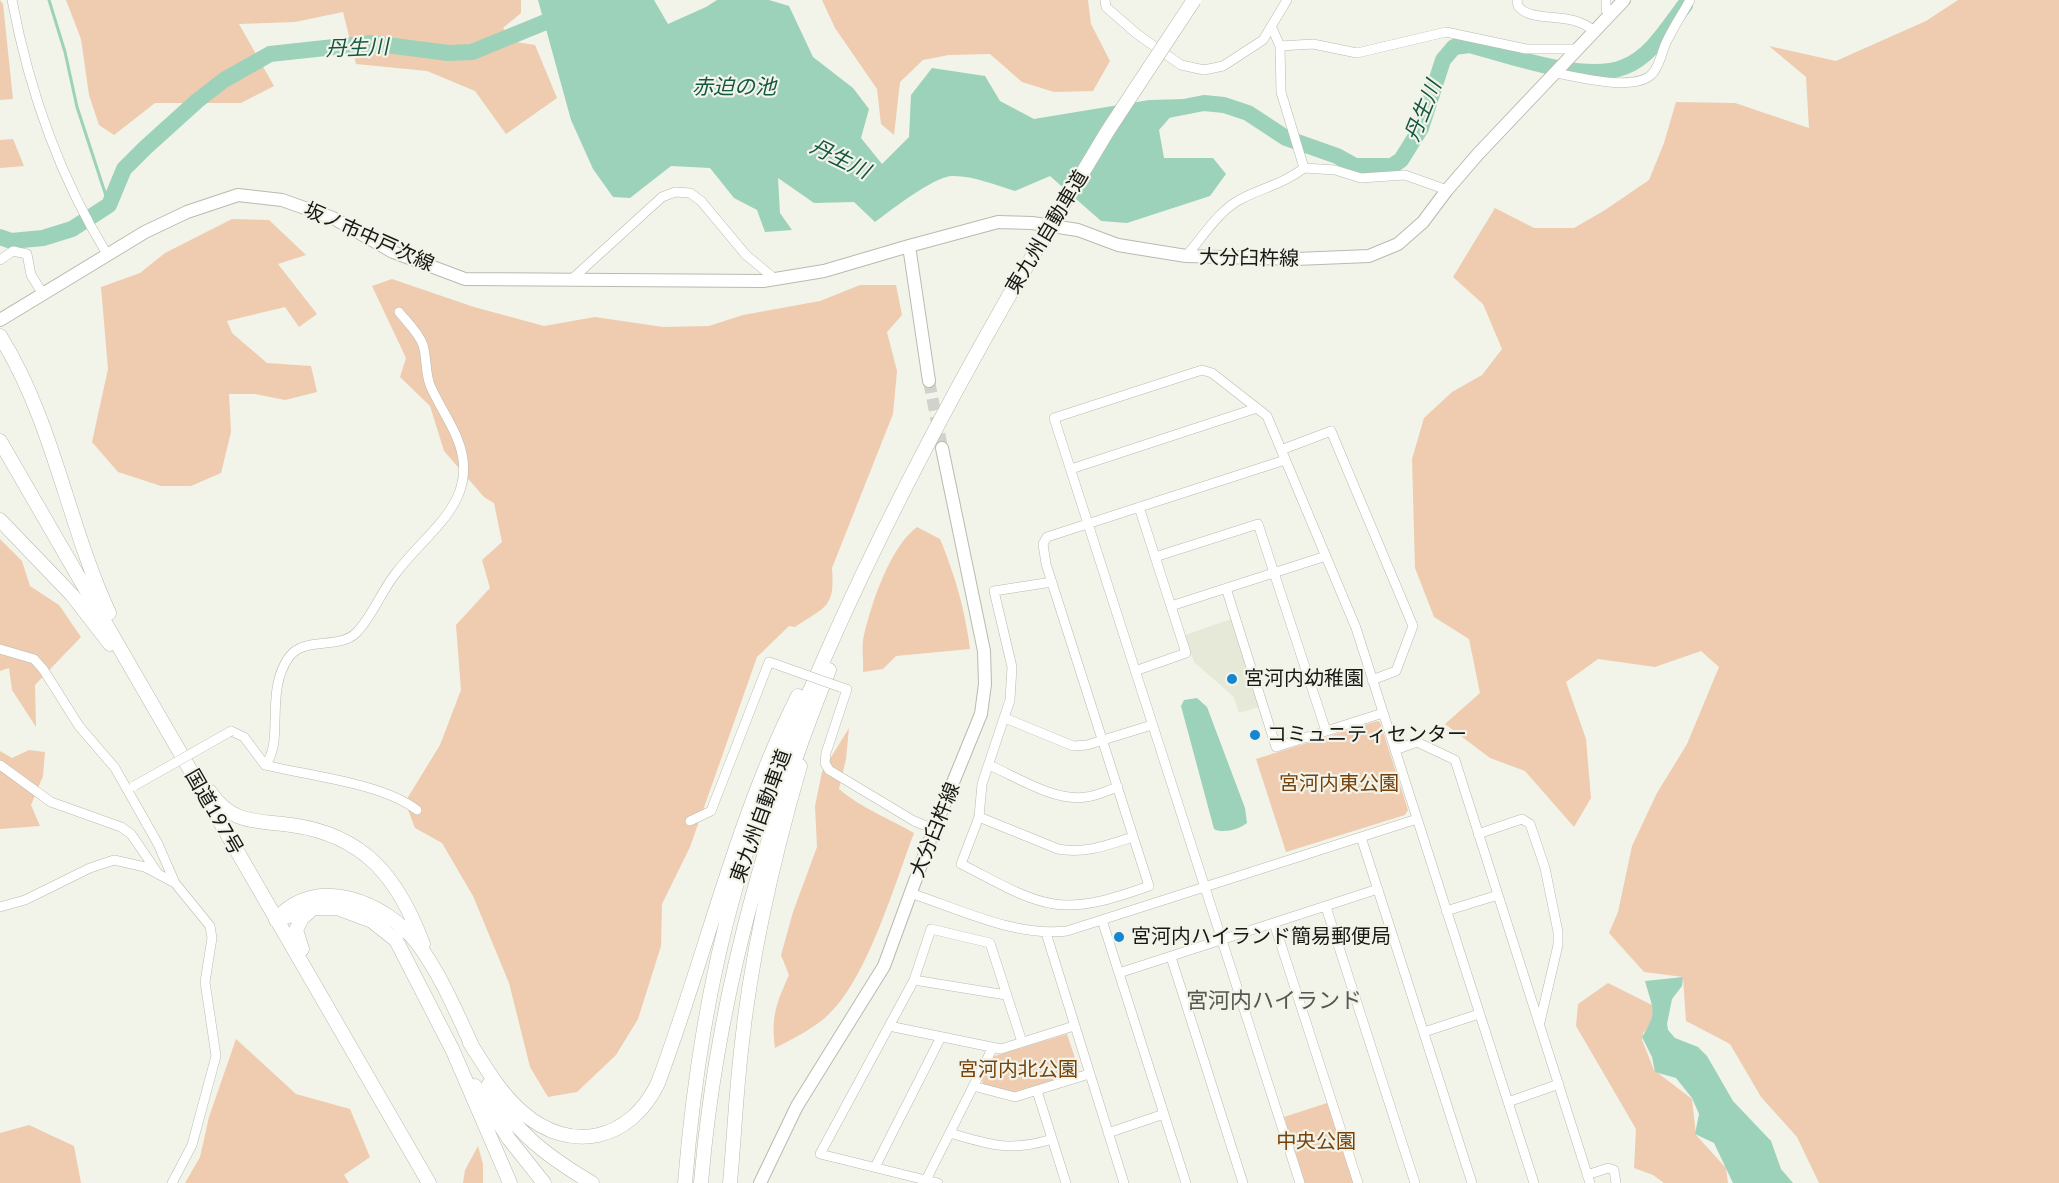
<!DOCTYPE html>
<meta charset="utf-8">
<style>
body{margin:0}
canvas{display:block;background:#f2f3e9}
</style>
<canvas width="2059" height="1183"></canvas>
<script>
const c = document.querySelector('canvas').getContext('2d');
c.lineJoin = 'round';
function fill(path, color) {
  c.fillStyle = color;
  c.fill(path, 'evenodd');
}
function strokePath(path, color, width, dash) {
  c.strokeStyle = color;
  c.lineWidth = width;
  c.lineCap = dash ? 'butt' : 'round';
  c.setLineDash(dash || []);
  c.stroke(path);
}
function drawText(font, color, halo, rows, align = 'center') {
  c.font = font + ' Lato,"Noto Sans JP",sans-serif';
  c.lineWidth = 4.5;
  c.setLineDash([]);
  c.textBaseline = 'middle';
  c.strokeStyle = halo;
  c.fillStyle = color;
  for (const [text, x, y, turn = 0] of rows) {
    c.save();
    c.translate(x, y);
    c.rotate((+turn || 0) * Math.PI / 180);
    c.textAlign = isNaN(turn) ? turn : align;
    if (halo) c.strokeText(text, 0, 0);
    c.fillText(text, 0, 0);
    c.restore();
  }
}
fill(new Path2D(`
 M1231 619 1259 707 1239 713 1234 697 1194 662 1185 635Z`), '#e7e9d8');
fill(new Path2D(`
 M0 0 3 4 13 99 0 100Z
 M66 0H521V13L503 28 516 42 535 45 557 98 506 134 475 91 427 71 356 64 343 12 295 22 239 24 274 86 241 103H155L114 135 99 125 89 95 81 39Z
 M822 0H1088L1091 24 1110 61 1093 91 1054 92 1022 82 990 54 949 55 923 60 900 82 894 135 881 124 877 89 835 28Z
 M1958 0H2059V1183H1819L1797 1137 1761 1097 1730 1044 1686 1021 1683 977 1644 972 1609 933 1618 912 1632 846 1657 793 1687 744 1719 667 1701 651 1655 667 1598 659 1566 682 1586 739 1591 798 1574 827 1525 771 1490 758 1445 724 1480 693 1469 639 1434 617 1415 568 1412 459 1424 418 1452 392 1482 375 1502 349 1483 304 1453 277 1495 208 1534 228H1574L1605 210 1649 180 1664 143 1676 102 1735 103 1809 128 1806 77 1769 46 1836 61 1926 21Z
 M13 139 24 166 0 168V140Z
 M232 219 269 220 306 255 278 264 317 314 299 327 285 307 227 321 232 333 267 363 311 366 317 392 285 400 255 394H229L231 432 221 473 191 486H161L118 472 92 442 108 369 101 287 140 273 165 253Z
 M392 279 474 307 544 326 595 317 663 327 709 326 743 315 820 301 860 285H896L902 315 887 332 897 371 893 414 832 568C835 608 826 606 795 627L789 626 757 657 690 847 662 904 661 946 638 1019 616 1055 577 1092 548 1097 530 1067 509 983 473 896 442 843 415 828 405 802 440 745 461 690 456 625 490 588 482 560 502 542 494 503 484 497 444 451 430 406 400 377 406 358 372 286Z
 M917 527 940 539C955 575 965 610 970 649L896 656 883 669 863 672C864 660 861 646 864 635 872 602 890 547 917 527Z
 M0 539 22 561 30 586 59 605 81 637 35 685 36 727 12 690 9 668 0 671Z
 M1377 721 1380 722 1408 810 1405 815 1286 852 1256 759Z
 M849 728 846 759 839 789C861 808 888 818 914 833 895 883 868 976 830 1013 815 1028 794 1038 775 1048 771 1016 776 1004 789 975L781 955 793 912 817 847 815 806 822 772Z
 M29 750 45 752 43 776 31 805 40 826 0 829V751L12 758Z
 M1608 983 1654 1006 1650 1027 1643 1033 1642 1040 1654 1070 1692 1099 1696 1135 1726 1168 1728 1183H1664L1653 1175 1634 1168 1636 1129 1576 1026 1578 1004Z
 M1067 1034 1080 1073 1014 1092 983 1085 982 1079 994 1056Z
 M236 1039 296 1094 350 1109 370 1157 344 1175 349 1183H185L200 1157 209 1117Z
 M1327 1103 1353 1183H1305L1284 1117Z
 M29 1125 74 1146 81 1183H0V1133Z
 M478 1146 483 1164V1183H463L465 1170Z`), '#efccb0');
fill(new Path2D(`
 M538 0H654L668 24 706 7 717 0H769L789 6 813 57 853 88 869 109 861 138 882 164 909 137 911 95 932 68 985 76 1000 101 1034 119 1149 100 1186 99 1159 130 1164 158H1213L1226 174 1210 196 1127 223 1101 221 1050 176 1015 191C995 185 972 175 951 176 932 178 891 210 875 222L854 202 814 203 778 178 780 213 792 230 765 232 757 210 734 198 710 168 671 166 630 198 613 197 593 169 571 120Z
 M1197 698 1207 707 1245 808 1247 823C1240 829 1222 834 1214 829L1181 706 1184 700Z
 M1683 977 1682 986 1672 999 1667 1024 1668 1030 1675 1038 1698 1047 1707 1056 1733 1101 1771 1141 1781 1169 1793 1183H1733L1714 1143 1695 1134 1699 1114 1692 1098 1676 1078 1655 1072 1652 1057 1642 1037C1659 1011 1652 1008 1645 981Z`), '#9cd2ba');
strokePath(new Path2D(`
 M49 0 65 52 77 107 109 205`), '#9cd2ba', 3);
strokePath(new Path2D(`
 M1158 112 1204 103 1224 105 1248 113 1286 138 1337 156 1355 166H1392L1401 160 1421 128 1443 60 1454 47 1470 45C1510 56 1586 83 1624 67 1651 57 1668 27 1685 5
 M0 237 11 241 43 238 72 229 109 205 124 169 145 148 197 101 224 80 270 54 371 43 448 53 472 52 553 19 563 24`), '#9cd2ba', 16);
strokePath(new Path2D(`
 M929 381 942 448`), '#d1d2c9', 12, [12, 6]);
const minor = new Path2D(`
 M12 0C29 90 59 176 107 254
 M1105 0 1106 7 1137 34 1181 65 1204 70 1223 66 1263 40 1287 0
 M1517 0 1518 6C1533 25 1571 9 1595 32
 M1606 0V10L1610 15
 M1272 28 1280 46 1281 92 1304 168
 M1280 46 1313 44 1357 53 1446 32 1526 49H1578
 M1556 73C1578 77 1635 92 1652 74 1659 67 1661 55 1665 45 1672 29 1682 15 1690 0
 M1186 256C1202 238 1219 210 1241 199 1262 188 1285 183 1304 168L1335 170 1361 178 1405 175 1447 190
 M0 260 13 251 27 254 31 275 43 294
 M572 279 662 197 675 192 690 193 701 201 746 255 775 279
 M1281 450 1331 431 1413 626 1396 671 1372 680
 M1071 469 1257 408
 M1155 557 1258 524 1326 731
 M1052 582 994 591 1012 667 1010 700 982 784 979 817 961 864C990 878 1022 899 1054 904 1084 909 1121 896 1149 886L1046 564 1043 544 1047 537 1285 460
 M1226 588 1276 747 1383 713
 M1171 606 1326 556
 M0 649 34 659 43 669 79 726 115 768 158 844 175 883 210 926 212 938 205 982 216 1056 192 1145 172 1183
 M1135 671 1186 653 1139 507
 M840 687 847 689 826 753 825 763 829 770 914 821 934 829
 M1005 718 1073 746 1087 745 1152 725
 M231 731 244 737 265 765C309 776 382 783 417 810
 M1395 750 1417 742 1455 760 1590 1183
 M0 765 51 802 121 827 131 834 157 872
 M265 765C285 742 264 692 289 657 304 636 338 650 356 633 371 619 382 590 396 573 428 530 483 500 457 438 450 420 438 404 430 385 425 372 427 358 423 345 419 333 407 322 399 312
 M989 765C1017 777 1055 802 1086 797 1097 796 1108 790 1118 787
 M979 817 1058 849C1085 854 1108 845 1133 837
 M690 821 711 811 769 662 778 665
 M1478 834 1522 819 1530 824 1545 868 1558 932V945L1540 1022
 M1361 837 1472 1183
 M910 893C959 909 1015 937 1067 931L1417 819
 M0 907 25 900 90 868 114 860 145 867 175 883
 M1326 907 1415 1183
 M1446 911 1498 895
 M1102 920 1186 1183
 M1274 923 1358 1183
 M1046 933 1124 1183
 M1171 957 1243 1183
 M1119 973 1378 889
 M914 980 1006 995
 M889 1026 1001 1049 1074 1026
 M1424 1032 1479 1014
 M973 1086 1015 1097 1089 1074
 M1037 1091 1066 1183
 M1508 1102 1559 1084
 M950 1133C989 1145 1012 1152 1052 1139
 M1108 1133 1164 1114
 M875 1167 941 1037
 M1587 1175 1608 1168 1614 1170 1616 1183
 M926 1180 993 1047
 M938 1183 820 1154 914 980 931 929 990 943 1022 1042
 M1300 1183 1054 418 1202 370 1212 373 1267 416 1356 628 1534 1183`);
const major = new Path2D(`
 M0 320 145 232 187 212 238 195 282 200 333 218 393 252 465 279 763 281 824 271 909 246
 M929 381 909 246 998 222 1032 223 1078 230 1118 245 1186 256 1296 259 1369 256 1398 244 1423 222 1447 190 1478 154 1624 0
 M760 1183 797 1106 884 966 934 829 981 714 985 684 984 651 942 448`);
const highway = new Path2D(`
 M0 336C54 423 67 522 109 613
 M0 441 429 1183
 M0 520 72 595 110 644
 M210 792C233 825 256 820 291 825 365 835 398 878 423 944
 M276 920C315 873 386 902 418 944 441 975 458 1016 474 1050
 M276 920 314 908H337L372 921 396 940 453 1051 510 1183
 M302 949 296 930 302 918 309 912
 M470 1043C486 1068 500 1093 522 1112 571 1155 631 1140 658 1083 706 955 736 819 798 696
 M489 1084C512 1131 548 1157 592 1183
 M475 1086 509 1139 544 1183
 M685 1183C693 1085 708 985 735 890 757 811 790 736 823 661 878 535 942 413 1010 294
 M701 1183C716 1005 762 836 829 670
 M730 1183C734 1139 736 1095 741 1051 751 954 773 859 800 766`);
strokePath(minor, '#b9bab0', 10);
strokePath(major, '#b9bab0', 14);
strokePath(highway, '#b9bab0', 15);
strokePath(minor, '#fff', 9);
strokePath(major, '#fff', 12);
strokePath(highway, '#fff', 14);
const minorBridge = new Path2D(`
 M778 665 840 687
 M134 786 231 731`);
const highwayBridge = new Path2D(`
 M1010 294 1107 132 1194 0`);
strokePath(minorBridge, '#b9bab0', 10, []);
strokePath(highwayBridge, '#b9bab0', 15, []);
strokePath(minorBridge, '#fff', 9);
strokePath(highwayBridge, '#fff', 14);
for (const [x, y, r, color] of [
 [1232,679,6,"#1686cf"],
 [1255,735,6,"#1686cf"],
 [1119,937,6,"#1686cf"]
]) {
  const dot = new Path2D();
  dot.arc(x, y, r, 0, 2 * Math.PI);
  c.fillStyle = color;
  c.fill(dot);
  strokePath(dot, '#f2f3e9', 2);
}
drawText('20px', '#171814', '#f2f3e9', [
 ["東九州自動車道",1047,232,-59],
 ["坂ノ市中戸次線",369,237,24],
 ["大分臼杵線",1249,258,1],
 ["国道197号",214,812,60],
 ["東九州自動車道",761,816,-70],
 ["大分臼杵線",935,830,-68]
]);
drawText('20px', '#171814', '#f2f3e9', [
 ["宮河内幼稚園",1244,679],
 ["コミュニティセンター",1267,735],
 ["宮河内ハイランド簡易郵便局",1131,937]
], 'left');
drawText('20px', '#76420a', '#f2f3e9', [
 ["宮河内東公園",1339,784],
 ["宮河内北公園",1018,1070],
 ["中央公園",1316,1142]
]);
drawText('italic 21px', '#125740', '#f2f3e9', [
 ["丹生川",357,48,-2],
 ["赤迫の池",734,87],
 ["丹生川",1423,111,-68],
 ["丹生川",840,159,26]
]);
drawText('22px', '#575850', '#f2f3e9', [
 ["宮河内ハイランド",1274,1001]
]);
</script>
